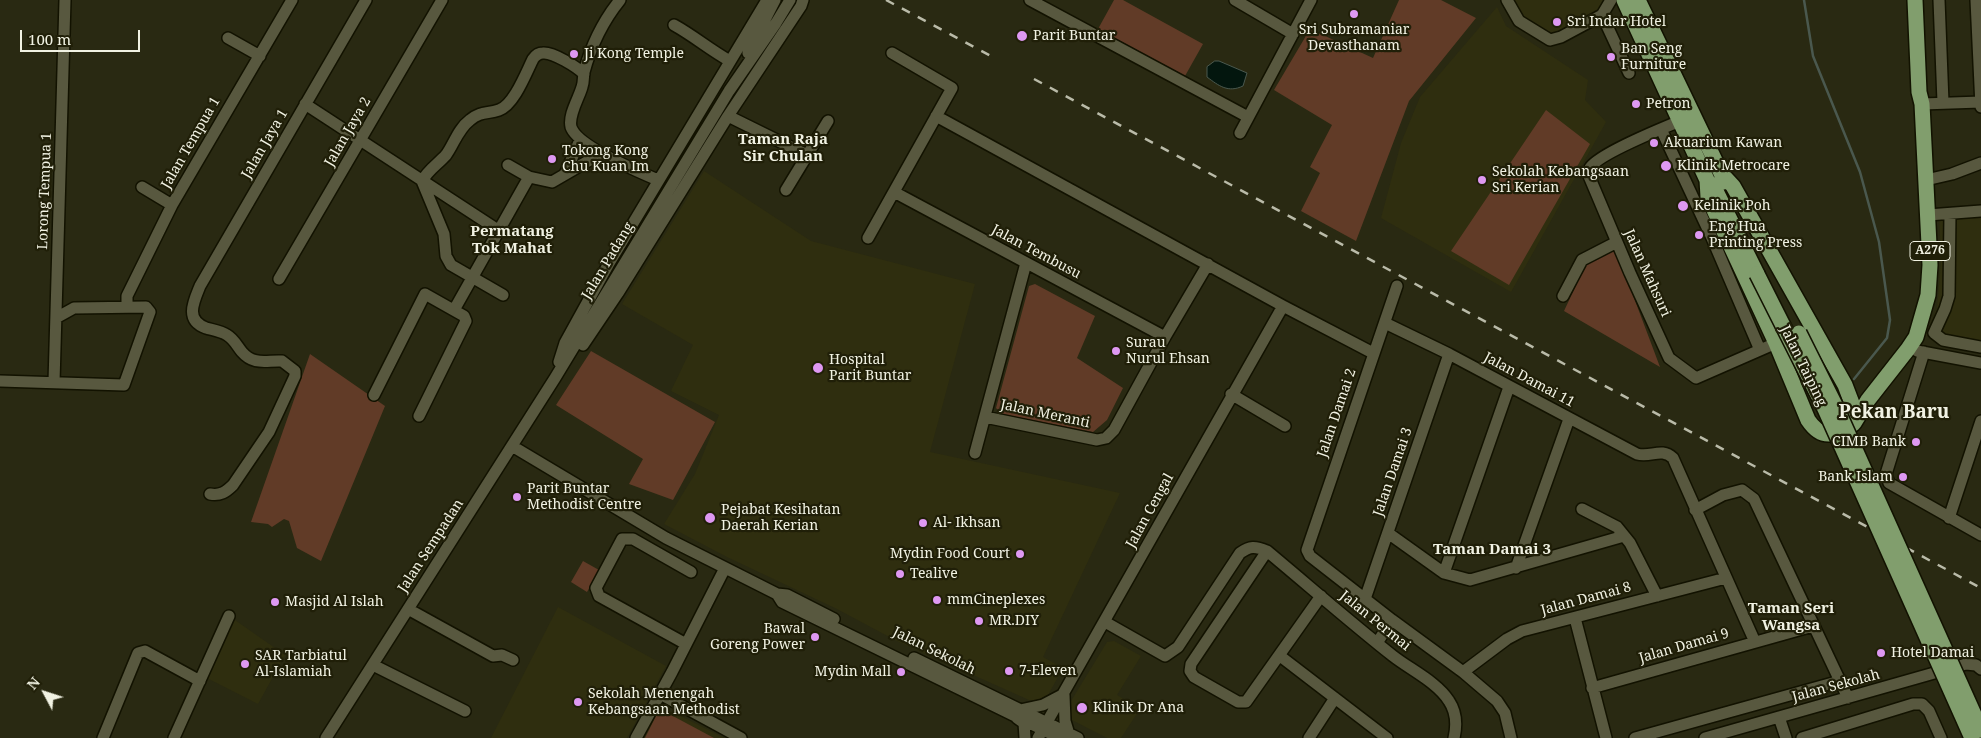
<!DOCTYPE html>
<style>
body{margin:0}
#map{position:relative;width:1981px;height:738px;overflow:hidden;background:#292912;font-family:"Noto Serif",serif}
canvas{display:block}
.north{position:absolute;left:20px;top:668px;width:50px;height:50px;-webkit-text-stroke:4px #201f08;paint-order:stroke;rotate:310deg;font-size:14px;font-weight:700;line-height:20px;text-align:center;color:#f1f2e3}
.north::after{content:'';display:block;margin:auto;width:18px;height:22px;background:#f1f2e3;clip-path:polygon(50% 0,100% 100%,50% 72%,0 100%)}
.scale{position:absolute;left:20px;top:30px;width:120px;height:22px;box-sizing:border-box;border:2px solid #f1f2e3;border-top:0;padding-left:6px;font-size:15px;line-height:18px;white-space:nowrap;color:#f1f2e3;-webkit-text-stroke:4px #201f08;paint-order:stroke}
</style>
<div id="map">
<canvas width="1981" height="738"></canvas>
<div class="north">N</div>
<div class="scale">100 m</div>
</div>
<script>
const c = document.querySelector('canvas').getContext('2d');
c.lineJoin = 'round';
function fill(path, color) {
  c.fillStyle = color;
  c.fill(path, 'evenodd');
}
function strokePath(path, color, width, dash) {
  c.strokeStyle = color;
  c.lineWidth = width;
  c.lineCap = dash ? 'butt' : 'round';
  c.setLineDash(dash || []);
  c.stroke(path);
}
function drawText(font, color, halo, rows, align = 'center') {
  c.font = font + ' "Noto Serif",serif';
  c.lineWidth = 4.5;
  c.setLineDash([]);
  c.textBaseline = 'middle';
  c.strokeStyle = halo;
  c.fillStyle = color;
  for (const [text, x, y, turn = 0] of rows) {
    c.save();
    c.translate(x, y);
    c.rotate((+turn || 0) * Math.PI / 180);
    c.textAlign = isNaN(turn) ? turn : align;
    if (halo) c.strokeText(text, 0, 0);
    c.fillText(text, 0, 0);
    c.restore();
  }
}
fill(new Path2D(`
 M1515 0H1605L1601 12 1549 37 1518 17 1512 3Z
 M1497 7 1506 26 1588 80 1585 100 1606 122 1511 292 1381 218 1401 143 1420 97Z
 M704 171 811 241 975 284 930 452 1120 493 1043 657 1063 668 1048 695 1038 700H1029L895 640 837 609 727 557 664 524 695 474 719 415 671 391 693 345 622 304Z
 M1981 205V350L1936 343 1926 335 1937 308 1941 262 1939 210Z
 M558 607 666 666 627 738H491Z
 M232 618 285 655 258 704 205 677Z
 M1114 641 1141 656 1117 695 1140 709 1121 738H1107L1072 720 1068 706 1107 642Z
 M656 711 673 712 724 738H641Z`), '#2f2e0f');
fill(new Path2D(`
 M1114 0H1123L1203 44 1185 76 1098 29Z
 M1399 0H1441L1476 18 1409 101 1356 241 1301 211 1320 173 1310 167 1332 125 1274 90 1310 29 1373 58Z
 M1546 110 1590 144 1509 285 1451 251Z
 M1616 250 1660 367 1564 311 1586 264Z
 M1035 284 1095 316 1077 358 1123 388 1107 420 1093 432 1002 414 996 408 1029 286Z
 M591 351 715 422 673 500 629 484 643 459 556 405Z
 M310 354 385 406 321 561 297 548 289 521 284 519 272 527 268 524 251 522Z
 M583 561 599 570 587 592 571 582Z
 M657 714 671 715 714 738H645Z`), '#613b27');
const water = new Path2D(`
 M1215 61H1219L1247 73 1243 86C1228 93 1219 86 1207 77V67Z`);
fill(water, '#03160e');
strokePath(water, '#4a584e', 1);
strokePath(new Path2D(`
 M1804 0 1813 56 1860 172 1879 242 1890 320 1887 338 1854 379`), '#4a584e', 2.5);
const minor = new Path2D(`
 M620 0C603 21 591 46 584 72 583 77 584 82 582 87 579 98 568 115 571 127 577 146 639 172 658 180
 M1030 0 1248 117
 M1235 0 1293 34
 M1507 0 1519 21 1550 40 1561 37 1602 15
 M1611 0 1602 15 1629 73
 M1939 0 1943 102
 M1976 0 1981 107
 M674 25C694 36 710 50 730 61
 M228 38 260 56
 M748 53 775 0
 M305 104 498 230
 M1922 104 1981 102
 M728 116 807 155
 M936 116 1283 306 1373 353
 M1680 121C1663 128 1598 154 1590 168 1590 169 1589 174 1589 176L1630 273 1669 358 1696 378 1776 343
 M1661 129 1712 238 1760 350
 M1240 133 1311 0
 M508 165 529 177 552 182 602 153
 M565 174 580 140
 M1926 180 1952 174 1981 163
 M142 187 172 205
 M786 190 828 121
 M894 192 1165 337
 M1950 214 1949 296 1945 309 1934 333 1943 340 1981 347
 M1928 215 1981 211
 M868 238 952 88 892 53
 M279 279 442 0
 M1397 286 1307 550 1310 556 1392 620 1463 672 1497 701 1505 713 1511 738
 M503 295 451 265 446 256 444 234 422 181C428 170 438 164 446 155 454 144 458 129 470 120 481 111 487 114 499 110 514 105 526 73 533 59 535 56 538 53 543 53 553 52 577 67 584 74
 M1563 296 1582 260 1617 242
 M127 307V296L172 205 292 0
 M454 310 529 177
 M1385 323 1449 354 1637 454C1651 458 1661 447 1673 458L1755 642
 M583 345 618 293 728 116 801 6 803 0
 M1917 351 1981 363
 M1924 352 1886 474 1889 483 1981 535
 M559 362 565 343 608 265 767 0
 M0 381 124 385 150 312 146 307 74 308 56 318
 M54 382 65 0
 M1231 394 1285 426
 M374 395 425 294 464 316 466 321 419 416
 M985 417 1097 440 1106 438 1114 430 1165 337 1208 264
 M512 446 666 538 777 594 782 602 1060 738
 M975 453 1026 263
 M210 494C220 496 226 492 233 485L269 432 295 376V371L282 361C267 360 254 366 242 352 237 346 234 339 227 335 221 331 213 330 206 328 184 320 194 301 200 286L366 0
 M1582 509 1617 527 1630 543 1657 596
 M1695 510 1723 495 1742 490 1754 499 1848 698
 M1949 518 1981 421
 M1388 533 1444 573 1470 580 1624 536
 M1267 551 1191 664 1190 671 1194 677 1238 702H1246L1321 596
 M1516 568 1569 419
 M1444 573 1509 387
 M777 594 787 595 834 619
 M1365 599 1449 354
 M408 609 493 656 502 655 513 660
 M1575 618 1606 738
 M1105 622 1165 656 1178 647 1240 553C1250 546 1255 546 1267 551 1309 586 1350 622 1393 656 1411 670 1437 682 1449 701 1457 713 1457 725 1454 738
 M1377 643 1392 620
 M686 644 599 596 596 588 622 539H633L691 572
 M1280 656 1387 738
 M914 658 1078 738
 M373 665 465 711
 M1463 672 1507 639 1522 631 1726 578
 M1592 688 1813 626
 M660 694 741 738
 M1064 695 1065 721 1069 734
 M1020 710 1043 705 1062 695
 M1779 717 1786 738
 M1017 718 1024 723 1025 738
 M103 738 138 653 145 651 200 681
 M174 738 229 616
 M326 738 555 378 729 91 776 23 790 0
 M636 738 672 672 725 568
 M1038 738 1283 306
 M1309 738 1335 698
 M1635 738 1840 681
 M1705 738 1966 664 1976 665 1981 669
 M1802 738 1913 704H1922L1929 711 1941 738`);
const major = new Path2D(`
 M1624 0 1707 180 1717 193 1757 274
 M1638 0 1721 173 1724 182
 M1707 180 1708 197 1776 343 1808 420C1822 441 1835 435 1853 424V406L1845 385 1733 186 1721 173
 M1854 423 1868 400 1908 349 1916 337 1928 295 1930 265 1922 104 1919 92 1915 0`);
strokePath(minor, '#121200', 14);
strokePath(major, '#121200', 18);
strokePath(minor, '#58583f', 11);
strokePath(major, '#819e6d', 15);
strokePath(new Path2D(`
 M886 0 991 56
 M1034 79 1981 588`), '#babba9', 2.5, [9, 9]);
const majorBridge = new Path2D(`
 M1757 274 1825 409 1972 738
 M1799 333 1836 407 1981 730`);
strokePath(majorBridge, '#121200', 18, []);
strokePath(majorBridge, '#819e6d', 15);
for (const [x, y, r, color] of [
 [1354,14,5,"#de98f2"],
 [1557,22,5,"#de98f2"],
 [1022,36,6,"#de98f2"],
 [574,54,5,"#de98f2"],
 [1611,57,5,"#de98f2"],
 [1636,104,5,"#de98f2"],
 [1654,143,5,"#de98f2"],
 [552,159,5,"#de98f2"],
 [1666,166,6,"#de98f2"],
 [1482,180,5,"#de98f2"],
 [1683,206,6,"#de98f2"],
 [1699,235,5,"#de98f2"],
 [1116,351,5,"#de98f2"],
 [818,368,6,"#de98f2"],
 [1916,442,5,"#de98f2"],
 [1903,477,5,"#de98f2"],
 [517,497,5,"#de98f2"],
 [710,518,6,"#de98f2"],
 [923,523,5,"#de98f2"],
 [1020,554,5,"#de98f2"],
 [900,574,5,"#de98f2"],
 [937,600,5,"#de98f2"],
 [275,602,5,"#de98f2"],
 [979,621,5,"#de98f2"],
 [815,637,5,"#de98f2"],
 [1881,653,5,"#de98f2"],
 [245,664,5,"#de98f2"],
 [1009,671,5,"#de98f2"],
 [901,672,5,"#de98f2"],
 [578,702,5,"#de98f2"],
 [1082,708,6,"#de98f2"]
]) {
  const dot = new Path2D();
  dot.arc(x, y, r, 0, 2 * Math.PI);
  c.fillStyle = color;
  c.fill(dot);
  strokePath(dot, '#201f08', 2);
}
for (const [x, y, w] of [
 [1930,251,40]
]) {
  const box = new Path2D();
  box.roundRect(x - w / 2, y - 9.5, w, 19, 4);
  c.fillStyle = '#201f08';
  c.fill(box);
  strokePath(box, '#f1f2e3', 1);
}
drawText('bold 12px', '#f1f2e3', null, [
 ["A276",1930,251]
]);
drawText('14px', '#f1f2e3', '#201f08', [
 ["Sri Indar Hotel",1567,22],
 ["Sri Subramaniar",1354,30,"center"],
 ["Devasthanam",1354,46,"center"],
 ["Parit Buntar",1033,36],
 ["Ban Seng",1621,49],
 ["Furniture",1621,65],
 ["Ji Kong Temple",584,54],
 ["Petron",1646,104],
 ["Akuarium Kawan",1664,143],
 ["Tokong Kong",562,151],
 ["Chu Kuan Im",562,167],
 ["Klinik Metrocare",1677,166],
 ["Sekolah Kebangsaan",1492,172],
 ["Sri Kerian",1492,188],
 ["Kelinik Poh",1694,206],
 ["Eng Hua",1709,227],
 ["Printing Press",1709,243],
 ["Surau",1126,343],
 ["Nurul Ehsan",1126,359],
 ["Hospital",829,360],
 ["Parit Buntar",829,376],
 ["CIMB Bank",1906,442,"right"],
 ["Bank Islam",1893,477,"right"],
 ["Parit Buntar",527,489],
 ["Methodist Centre",527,505],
 ["Pejabat Kesihatan",721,510],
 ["Daerah Kerian",721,526],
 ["Al- Ikhsan",933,523],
 ["Mydin Food Court",1010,554,"right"],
 ["Tealive",910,574],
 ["mmCineplexes",947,600],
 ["Masjid Al Islah",285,602],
 ["MR.DIY",989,621],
 ["Bawal",805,629,"right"],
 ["Goreng Power",805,645,"right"],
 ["Hotel Damai",1891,653],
 ["SAR Tarbiatul",255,656],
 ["Al-Islamiah",255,672],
 ["7-Eleven",1019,671],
 ["Mydin Mall",891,672,"right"],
 ["Sekolah Menengah",588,694],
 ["Kebangsaan Methodist",588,710],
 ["Klinik Dr Ana",1093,708]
], 'left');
drawText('14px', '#f1f2e3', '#201f08', [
 ["Jalan Jaya 2",348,132,-60],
 ["Jalan Tempua 1",191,143,-60],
 ["Jalan Jaya 1",265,144,-60],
 ["Lorong Tempua 1",45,191,-88],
 ["Jalan Tembusu",1036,252,28],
 ["Jalan Padang",608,261,-59],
 ["Jalan Mahsuri",1647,273,66],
 ["Jalan Taiping",1803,366,64],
 ["Jalan Damai 11",1529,380,28],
 ["Jalan Damai 2",1337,413,-71],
 ["Jalan Meranti",1045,414,12],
 ["Jalan Damai 3",1393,472,-71],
 ["Jalan Cengal",1150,511,-61],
 ["Jalan Sempadan",431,546,-57],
 ["Jalan Damai 8",1586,599,-15],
 ["Jalan Permai",1375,621,39],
 ["Jalan Damai 9",1684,646,-16],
 ["Jalan Sekolah",934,651,26],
 ["Jalan Sekolah",1836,686,-15]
]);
drawText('bold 15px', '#f1f2e3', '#201f08', [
 ["Taman Raja",783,140],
 ["Sir Chulan",783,157],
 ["Permatang",512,232],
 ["Tok Mahat",512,249],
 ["Taman Damai 3",1492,550],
 ["Taman Seri",1791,609],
 ["Wangsa",1791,626]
]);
drawText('bold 19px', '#f1f2e3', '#201f08', [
 ["Pekan Baru",1894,413]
]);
</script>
